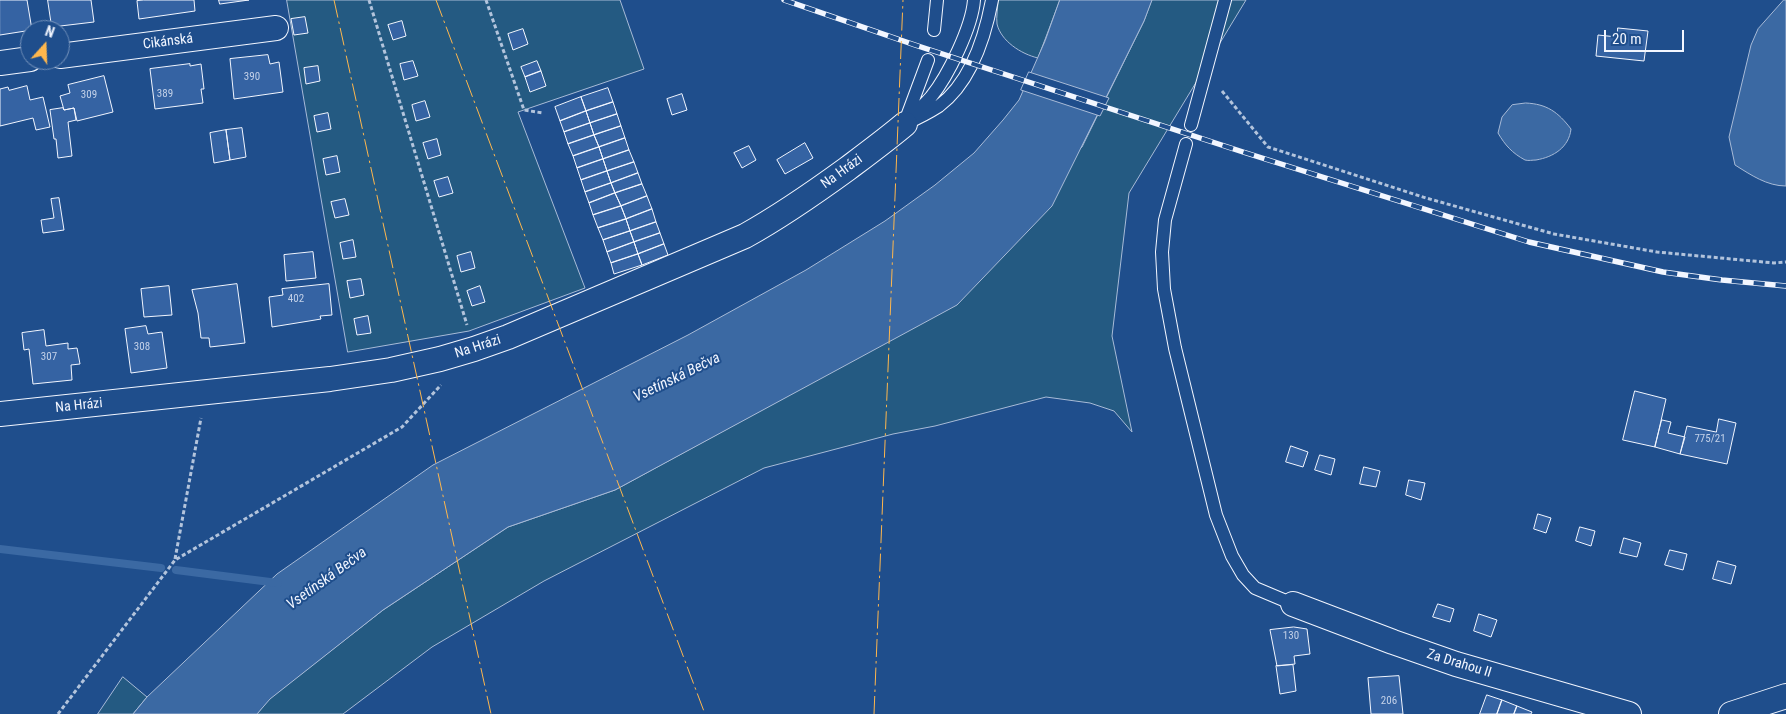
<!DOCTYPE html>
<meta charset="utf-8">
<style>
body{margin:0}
#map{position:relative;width:1786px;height:714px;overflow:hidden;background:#1f4e8c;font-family:"Roboto Condensed",sans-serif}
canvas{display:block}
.north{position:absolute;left:20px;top:20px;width:50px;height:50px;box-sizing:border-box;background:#1f4e8c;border:1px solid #7391ba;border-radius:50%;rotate:20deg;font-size:14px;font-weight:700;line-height:20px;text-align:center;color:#f2f6ff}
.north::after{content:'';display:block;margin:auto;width:18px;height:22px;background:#ffb74d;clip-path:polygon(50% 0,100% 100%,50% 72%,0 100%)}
.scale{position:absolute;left:1604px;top:30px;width:80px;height:22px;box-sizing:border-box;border:2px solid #f2f6ff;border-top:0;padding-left:6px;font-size:15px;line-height:18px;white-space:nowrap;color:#f2f6ff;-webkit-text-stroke:4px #1f4e8c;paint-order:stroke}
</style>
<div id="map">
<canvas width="1786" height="714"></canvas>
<div class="north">N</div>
<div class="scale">20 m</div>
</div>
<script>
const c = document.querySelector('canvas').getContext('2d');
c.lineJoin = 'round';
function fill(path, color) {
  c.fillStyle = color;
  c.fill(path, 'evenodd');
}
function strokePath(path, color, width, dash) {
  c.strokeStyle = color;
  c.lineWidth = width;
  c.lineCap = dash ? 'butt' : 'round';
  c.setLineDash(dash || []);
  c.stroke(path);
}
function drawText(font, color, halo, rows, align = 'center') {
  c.font = font + ' "Roboto Condensed",sans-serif';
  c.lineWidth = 4;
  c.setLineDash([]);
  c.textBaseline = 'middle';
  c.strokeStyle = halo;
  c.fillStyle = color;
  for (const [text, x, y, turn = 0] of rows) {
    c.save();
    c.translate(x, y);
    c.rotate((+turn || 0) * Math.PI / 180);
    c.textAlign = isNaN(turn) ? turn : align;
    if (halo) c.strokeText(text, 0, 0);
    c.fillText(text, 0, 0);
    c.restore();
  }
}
const green = new Path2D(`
 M287 0H620L644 69 518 112 585 288 469 331 348 352Z
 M998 0H1060L1038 58C1021 54 1001 41 997 24 996 17 998 7 998 0Z
 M1152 0H1246L1129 193 1112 336 1132 432 1114 411 1090 403 1046 397 935 426 893 434 764 468 544 581 432 647 343 714H257L269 699 383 610 508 527 615 490 813 382 1082 147 1144 21Z
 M123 677 147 697 133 714H98Z`);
fill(green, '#245a82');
strokePath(green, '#a8bbd7', 1);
const water = new Path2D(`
 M1060 0H1152L1144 21 1052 206 957 305 615 490 508 527 383 610 270 699 257 714H133L147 697 277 574 433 465 688 335 806 270 885 221 935 185 974 153 1003 120 1019 100 1045 41Z
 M1784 0H1786V186C1767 186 1751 175 1735 165L1729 137 1751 45 1758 29Z
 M1526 103C1547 104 1558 112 1571 129 1569 147 1554 157 1536 160 1532 160 1529 161 1525 160 1512 153 1505 145 1498 133L1502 117 1512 105Z`);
fill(water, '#3b69a3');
strokePath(water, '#a8bbd7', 1);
const pier = new Path2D(`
 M1029 72 1109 98 1100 116 1021 90Z`);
fill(pier, '#1f4e8c');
strokePath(pier, '#a8bbd7', 1);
strokePath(new Path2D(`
 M0 549 161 568
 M176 570 278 583`), '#3b69a3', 8);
const building = new Path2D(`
 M0 0H27L32 30 0 35Z
 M48 0H91L94 22 52 27Z
 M144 0H194L195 11 139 19 137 1Z
 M219 0H249L220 4Z
 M305 17 308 33 294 35 291 19Z
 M402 21 406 36 393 40 388 25Z
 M1618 28 1648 31 1644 61 1596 56 1598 35 1617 37Z
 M523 29 528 44 513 50 508 34Z
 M268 55 270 64 279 62 283 92 234 99 230 59Z
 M413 61 418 76 404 80 400 64Z
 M537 61 541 71 525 77 521 67Z
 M190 64V66L201 64 204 89H201L203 103 155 109 150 69Z
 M318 66 320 81 306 84 304 68Z
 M541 71 546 86 530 92 525 77Z
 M104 76 113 112 77 121 74 108 64 110 60 96 70 93 68 85Z
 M27 86 30 100 43 97 50 127 36 130 33 118 0 126V89L8 87 9 90Z
 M608 88 613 102 586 111 581 97Z
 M682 94 687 110 672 115 667 99Z
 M581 97 586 111 560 121 555 107Z
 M425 101 430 117 416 121 412 105Z
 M613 102 617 114 590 123 586 111Z
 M63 108 64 110 74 108 76 120 68 122 72 156 58 158 56 139H54L50 110Z
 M586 111 590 123 564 132 560 121Z
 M328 113 331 129 317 132 314 116Z
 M617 114 621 126 594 135 590 123Z
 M590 123 594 135 568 144 564 132Z
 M621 126 625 138 599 147 594 135Z
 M242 128 246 157 230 160 226 130Z
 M226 130 230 160 214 163 210 133Z
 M594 135 599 147 573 156 568 144Z
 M625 138 629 150 603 159 599 147Z
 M437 139 441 155 428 159 423 143Z
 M805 143 813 158 785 174 777 160Z
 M749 146 756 160 742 168 734 153Z
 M599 147 603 159 577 168 573 156Z
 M629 150 634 162 607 171 603 159Z
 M337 156 340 172 326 175 323 159Z
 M603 159 607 171 581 180 577 168Z
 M634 162 638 173 611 183 607 171Z
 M607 171 611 183 585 192 581 180Z
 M638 173 642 184 615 193 611 183Z
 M448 177 453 193 439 197 434 181Z
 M611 183 615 193 589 203 585 192Z
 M642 184 647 196 621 206 615 193Z
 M615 193 621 206 593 215 589 203Z
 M647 196 652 209 626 219 621 206Z
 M59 198 64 230 43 233 41 220 54 218 51 199Z
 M345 199 349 215 335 218 331 202Z
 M621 206 626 219 598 228 593 215Z
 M652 209 656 222 630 231 626 219Z
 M626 219 630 231 603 240 598 228Z
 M656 222 660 233 634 242 630 231Z
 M630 231 634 242 607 252 603 240Z
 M660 233 664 244 638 254 634 242Z
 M353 240 356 257 343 259 340 243Z
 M634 242 638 254 611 263 607 252Z
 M664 244 668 255 642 265 638 254Z
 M313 252 316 278 286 281 284 255Z
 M471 252 475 268 461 272 457 256Z
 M638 254 642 265 614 274 611 263Z
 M361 279 364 295 350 298 347 281Z
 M237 284 245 343 210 347 209 338H201L198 313 192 290Z
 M329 284 332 315 320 316 321 319 309 321 272 327 269 297 283 295 282 289Z
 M169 286 172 315 144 317 141 289Z
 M480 286 485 302 472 306 467 291Z
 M368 316 371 333 357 335 354 319Z
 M146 326 148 334 162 332 167 368 131 373 125 329Z
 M44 330 46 346 68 343V349L77 348 80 364 71 365 72 380 33 384 29 349 24 350 22 333Z
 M1635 391 1666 399 1655 447 1623 440Z
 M1719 419 1736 423 1727 464 1680 454 1687 426 1716 432Z
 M1662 420 1671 422 1668 433 1685 437 1680 454 1655 447Z
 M1291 446 1308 452 1303 467 1286 462Z
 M1320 455 1335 459 1331 475 1315 470Z
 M1364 467 1380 471 1376 487 1360 484Z
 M1409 480 1425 483 1421 500 1406 495Z
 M1538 514 1551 518 1546 533 1534 529Z
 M1580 527 1595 531 1591 546 1576 541Z
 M1624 538 1641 543 1637 557 1620 553Z
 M1670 550 1687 554 1683 570 1665 565Z
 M1718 561 1736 566 1731 584 1713 579Z
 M1438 604 1454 609 1450 622 1433 617Z
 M1479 614 1497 620 1491 637 1474 631Z
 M1294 627 1307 629 1310 654 1294 656 1295 664 1277 666 1270 630Z
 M1293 665 1296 691 1280 694 1276 666Z
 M1399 676 1403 714H1371L1368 678Z
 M1487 695 1502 700 1497 714H1480Z
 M1502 700 1517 706 1514 714H1497Z
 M1517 706 1532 712 1531 714H1514Z`);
fill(building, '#3563a3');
strokePath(building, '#f2f6ff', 1);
const service = new Path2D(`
 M934 30 937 0
 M912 117C918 110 925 104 931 97 948 76 972 27 974 0
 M906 119 928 60
 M905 124C916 119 928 113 939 106 971 82 985 37 992 0
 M1191 125 1225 0
 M1186 144 1165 220 1162 252 1164 289 1175 348 1216 515 1232 556 1243 575 1255 588 1293 604`);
const minor = new Path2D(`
 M60 56 276 28
 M0 63 30 59
 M0 414 330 379 391 370 440 359 474 349 508 337 745 236C781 216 814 193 847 169 867 154 886 140 905 124
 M1293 604 1393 642 1456 664 1629 714
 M1731 714 1786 696`);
strokePath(service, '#f2f6ff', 14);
strokePath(minor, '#f2f6ff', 26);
strokePath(new Path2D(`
 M369 0 467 325
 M486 0 524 110 543 113
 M1222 91 1268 147 1426 198 1554 234 1657 252 1774 263 1786 262
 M175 559 201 418
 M58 714 175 560 402 427 441 385`), '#b3c4dc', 3, [4, 2.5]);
strokePath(service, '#1f4e8c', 12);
strokePath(minor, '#1f4e8c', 24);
const rail = new Path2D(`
 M784 0 915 45 1243 152 1529 242 1663 272 1722 280 1786 286`);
strokePath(rail, '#f2f6ff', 5.5);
strokePath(rail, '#1f4e8c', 4, [11]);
strokePath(new Path2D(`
 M334 0 491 714
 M436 0 705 714
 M874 714 903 0`), '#ffb74d', 1, [18, 4, 2.5, 4]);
drawText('11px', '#c3d1e8', null, [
 ["390",252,77],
 ["389",165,94],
 ["309",89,95],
 ["402",296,299],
 ["308",142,347],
 ["307",49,357],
 ["775/21",1710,439],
 ["130",1291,636],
 ["206",1389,701]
]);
drawText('14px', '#f2f6ff', '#1f4e8c', [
 ["Cikánská",168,42,-7],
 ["Na Hrázi",842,172,-36],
 ["Na Hrázi",478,347,-18],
 ["Na Hrázi",79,406,-6],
 ["Za Drahou II",1459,664,17]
]);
drawText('italic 15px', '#f2f6ff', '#1f4e8c', [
 ["Vsetínská Bečva",677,378,-26],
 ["Vsetínská Bečva",327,579,-36]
]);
</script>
